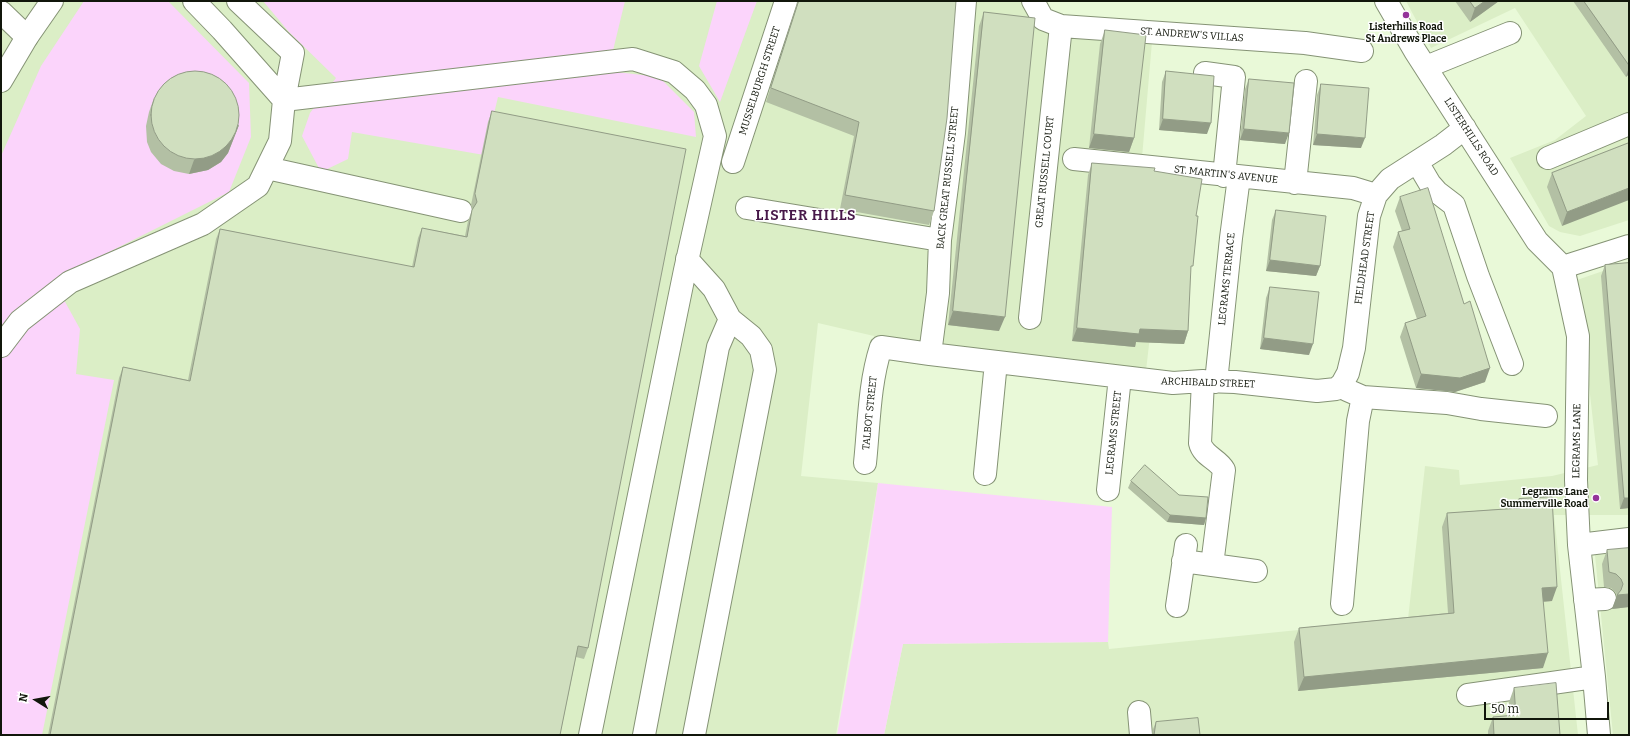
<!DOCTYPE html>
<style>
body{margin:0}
#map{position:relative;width:1630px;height:736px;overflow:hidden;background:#e9f9d8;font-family:Bitter,serif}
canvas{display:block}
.frame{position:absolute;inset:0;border:2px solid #11160b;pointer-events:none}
.north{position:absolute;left:16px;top:680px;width:40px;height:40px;-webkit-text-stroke:3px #fff;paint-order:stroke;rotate:281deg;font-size:11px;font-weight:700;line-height:16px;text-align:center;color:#11160b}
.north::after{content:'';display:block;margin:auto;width:14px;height:18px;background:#11160b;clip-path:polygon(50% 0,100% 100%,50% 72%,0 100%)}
.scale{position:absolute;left:1484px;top:702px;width:125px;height:18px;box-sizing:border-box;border:2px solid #11160b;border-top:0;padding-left:5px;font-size:12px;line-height:14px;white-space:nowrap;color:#11160b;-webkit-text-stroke:3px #fff;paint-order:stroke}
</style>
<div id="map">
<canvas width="1630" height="736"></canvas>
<div class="frame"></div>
<div class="north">N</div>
<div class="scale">50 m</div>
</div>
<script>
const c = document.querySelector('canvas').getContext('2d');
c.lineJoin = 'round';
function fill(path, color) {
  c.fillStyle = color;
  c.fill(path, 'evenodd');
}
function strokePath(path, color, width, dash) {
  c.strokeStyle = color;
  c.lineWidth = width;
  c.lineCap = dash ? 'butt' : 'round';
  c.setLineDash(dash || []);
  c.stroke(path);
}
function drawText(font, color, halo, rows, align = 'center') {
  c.font = font + ' Bitter,serif';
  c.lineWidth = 3;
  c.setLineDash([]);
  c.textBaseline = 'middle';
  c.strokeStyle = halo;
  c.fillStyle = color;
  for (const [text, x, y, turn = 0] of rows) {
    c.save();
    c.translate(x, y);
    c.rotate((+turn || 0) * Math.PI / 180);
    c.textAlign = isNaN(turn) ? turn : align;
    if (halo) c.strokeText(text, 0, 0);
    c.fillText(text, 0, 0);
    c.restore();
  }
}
fill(new Path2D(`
 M1 1H1021L1035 27 1047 32 1152 42 1141 169 1168 180 1144 388 900 362 874 336 818 323 801 476 878 483 836 735H1Z
 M1406 1H1629V220L1580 236 1560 232 1549 226 1510 158 1555 140 1586 116 1515 8 1431 48Z
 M1629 262V515H1554L1578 735H884L903 644 1108 642 1109 649 1408 619 1425 466 1459 470 1460 485 1552 476 1598 465 1577 280Z
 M1629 552V735H1613L1595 555Z`), '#dbeec6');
fill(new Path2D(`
 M84 1H168L249 83 251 137 229 192 53 280 80 329 76 374 114 380 42 735H1V156L41 66Z
 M263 1H625L608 71 659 77 694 112 696 137 498 97 484 155 352 132 348 159 321 172 302 136 310 113 336 78 289 32Z
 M717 1H757L720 102 699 66Z
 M878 483 1112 507 1108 642 903 644 884 735H837L860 607Z`), '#fbd4fb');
const minor = new Path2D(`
 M194 1 222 30 284 100
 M1033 1 1043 19 1061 26 1305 43 1362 51
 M1386 1 1415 51 1537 241 1563 267
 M1 12 27 37
 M1426 67 1510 33
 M1205 73 1234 77 1224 176
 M284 100 633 59 674 72 695 90 706 105 715 136 685 270 590 735
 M1548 158 1629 124
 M1074 159 1353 188 1376 195
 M733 162 786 1
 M1417 162 1430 184 1437 192 1454 205 1478 276 1512 364
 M267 168 461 211
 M1295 183 1306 81
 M747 208 940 240
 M687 259 714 289 730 319 751 336 761 350 765 370 694 735
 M1563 267 1578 336 1576 480 1579 545 1594 677 1599 735
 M1563 267 1629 246
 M1030 318 1061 26
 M1 346 20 321 70 282 203 224 258 186 280 141 284 100 293 53 238 1
 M930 354 938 293 940 240 954 133 965 1
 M1203 381 1200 443C1203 456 1218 459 1224 470L1212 565
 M1216 382 1231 238 1239 177
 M1342 384 1347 390 1363 397 1447 403 1481 409 1546 416
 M865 463C869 425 869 384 881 347L930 354 1173 383 1203 381 1235 382 1317 391 1336 389 1342 384 1348 373 1354 348 1369 216 1376 195 1390 179 1443 145 1465 128
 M985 474 996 362
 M1108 490 1120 377
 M1579 545 1629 539
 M1183 561 1256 571
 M1585 600 1605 599
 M1342 604 1358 421 1363 397
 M1177 606 1186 545
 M1468 695 1594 677
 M1139 712 1141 735
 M644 735 718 347 730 319`);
const major = new Path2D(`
 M1 81 27 37 52 1`);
strokePath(minor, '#859375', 24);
strokePath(major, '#859375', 24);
strokePath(minor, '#fff', 22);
strokePath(major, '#fff', 22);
fill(new Path2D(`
 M798 1H956L934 211 929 225 840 209 854 136 766 102Z
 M1455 1H1499L1470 22Z
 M1573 1H1629V74L1626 77Z
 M984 12 999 331 948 325 979 26Z
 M1105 30 1134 138 1129 152 1089 148 1100 44Z
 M1166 71 1207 134 1159 130 1162 82Z
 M1249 79 1285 144 1240 140 1245 89Z
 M1321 84 1361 148 1313 145 1317 95Z
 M154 98 239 125 228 153 221 162 208 170 189 174 174 171 161 164 151 152 147 142 146 126 149 112Z
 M492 111 588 648 584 659 576 657 560 735H48L119 378 123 367 188 380 216 239 220 229 412 267 418 238 422 228 465 236 468 221 472 210 471 205 488 122Z
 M1629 143 1562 226 1547 187 1552 173Z
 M1092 163 1154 171 1196 216 1190 272 1188 331 1184 344 1136 342 1135 347 1072 341 1088 175Z
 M1400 197 1485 382 1455 392 1416 388 1400 337 1405 323 1417 319 1393 247 1398 232 1402 231 1395 211Z
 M1276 210 1320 266 1316 276 1266 271 1272 220Z
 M1605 265 1629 508 1620 509 1601 276Z
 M1270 287 1309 355 1260 349 1266 298Z
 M1131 481 1179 495 1206 518 1204 525 1167 522 1128 488Z
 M1519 499 1552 601 1543 602V668L1298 691 1294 642 1299 628 1448 613 1442 527 1447 513 1516 508Z
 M1629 548V607L1612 609 1617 596 1616 593 1611 588 1604 587 1602 564 1607 550Z
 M1514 688 1560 735H1488V731L1493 717 1510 716 1509 702Z
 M1156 722 1200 735H1152L1153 729Z`), '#b3c0a4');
fill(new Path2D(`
 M1485 1H1499L1470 22 1475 8Z
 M1629 67V74L1626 77Z
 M1163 119 1211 123 1207 134 1159 130Z
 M239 125 228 153 221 162 208 170 189 174 194 160Z
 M1244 129 1289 133 1285 144 1240 140Z
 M1094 134 1134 138 1129 152 1089 148Z
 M1317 134 1365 138 1361 148 1313 145Z
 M1629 188V200L1562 226 1567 212Z
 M1270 260 1320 266 1316 276 1266 271Z
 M953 311 1005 317 999 331 948 325Z
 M1077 328 1140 329 1188 331 1184 344 1136 342 1135 347 1072 341Z
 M1264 338 1313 344 1309 355 1260 349Z
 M1490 368 1485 382 1455 392 1416 388 1421 374Z
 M1624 498H1629V508L1620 509Z
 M1170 515 1206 518 1204 525 1167 522Z
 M1557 587 1552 601 1536 602 1542 588Z
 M1629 594V607L1612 609 1617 595Z
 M1548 653 1543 668 1298 691 1304 677Z`), '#929c86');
const building = new Path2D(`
 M799 1H956L947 118 934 211 845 195 859 122 771 88Z
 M1470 1H1485L1475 8Z
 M1584 1H1629V65Z
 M984 12 1035 18 1005 317 953 311Z
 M1105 30 1146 35 1134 138 1094 134Z
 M151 115a44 44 0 1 1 88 0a44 44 0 1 1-88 0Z
 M1166 71 1214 76 1211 123 1163 119Z
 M1249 79 1294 83 1289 133 1244 129Z
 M1321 84 1369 88 1365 138 1317 134Z
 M492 111 686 149 588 648 578 646 560 735H50L123 367 190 381 220 229 414 267 422 228 467 237 472 210 477 202 475 194Z
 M1629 143V188L1567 212 1552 173Z
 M1092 163 1155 168 1154 171 1202 179 1196 216H1198L1193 266H1191L1188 331 1140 329 1139 334 1077 328Z
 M1428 188 1464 304 1470 301 1490 368 1460 378 1421 374 1405 323 1426 316 1398 232 1410 229 1400 197Z
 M1276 210 1326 216 1320 266 1270 260Z
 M1629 263V498H1624L1605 265Z
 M1270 287 1319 292 1313 344 1264 338Z
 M1145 465 1179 495 1208 497 1206 518 1170 515 1131 481Z
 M1552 497 1557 587 1542 588 1548 653 1304 677 1299 628 1454 613 1447 513 1520 508 1519 499Z
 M1629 548V594L1617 595 1621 590 1623 584 1621 579 1616 574 1609 572 1607 550Z
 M1556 683 1560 735H1494L1493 717 1516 715 1514 688Z
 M1198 718 1200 735H1154L1156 722Z`);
fill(building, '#d0dfbf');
strokePath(building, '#929c86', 1);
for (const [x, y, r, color] of [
 [1406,15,4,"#94339a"],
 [1596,498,4,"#94339a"]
]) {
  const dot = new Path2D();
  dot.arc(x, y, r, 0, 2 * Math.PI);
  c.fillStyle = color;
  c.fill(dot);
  strokePath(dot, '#fff', 1.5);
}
drawText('bold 10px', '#11160b', '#fff', [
 ["Listerhills Road",1406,27],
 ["St Andrews Place",1406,39],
 ["Legrams Lane",1588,492,"right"],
 ["Summerville Road",1588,504,"right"]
]);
drawText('10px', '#11160b', '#fff', [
 ["ST. ANDREW'S VILLAS",1192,35,4],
 ["MUSSELBURGH STREET",760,81,-72],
 ["LISTERHILLS ROAD",1471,137,57],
 ["GREAT RUSSELL COURT",1045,172,-84],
 ["ST. MARTIN'S AVENUE",1226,175,6],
 ["BACK GREAT RUSSELL STREET",948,178,-84],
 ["FIELDHEAD STREET",1365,258,-82],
 ["LEGRAMS TERRACE",1227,279,-84],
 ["ARCHIBALD STREET",1208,383,2],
 ["TALBOT STREET",870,413,-84],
 ["LEGRAMS STREET",1114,433,-84],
 ["LEGRAMS LANE",1577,441,-89]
]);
c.letterSpacing = '1px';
drawText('bold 14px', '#48194a', '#fff', [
 ["LISTER HILLS",806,216]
]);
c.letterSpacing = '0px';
</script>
